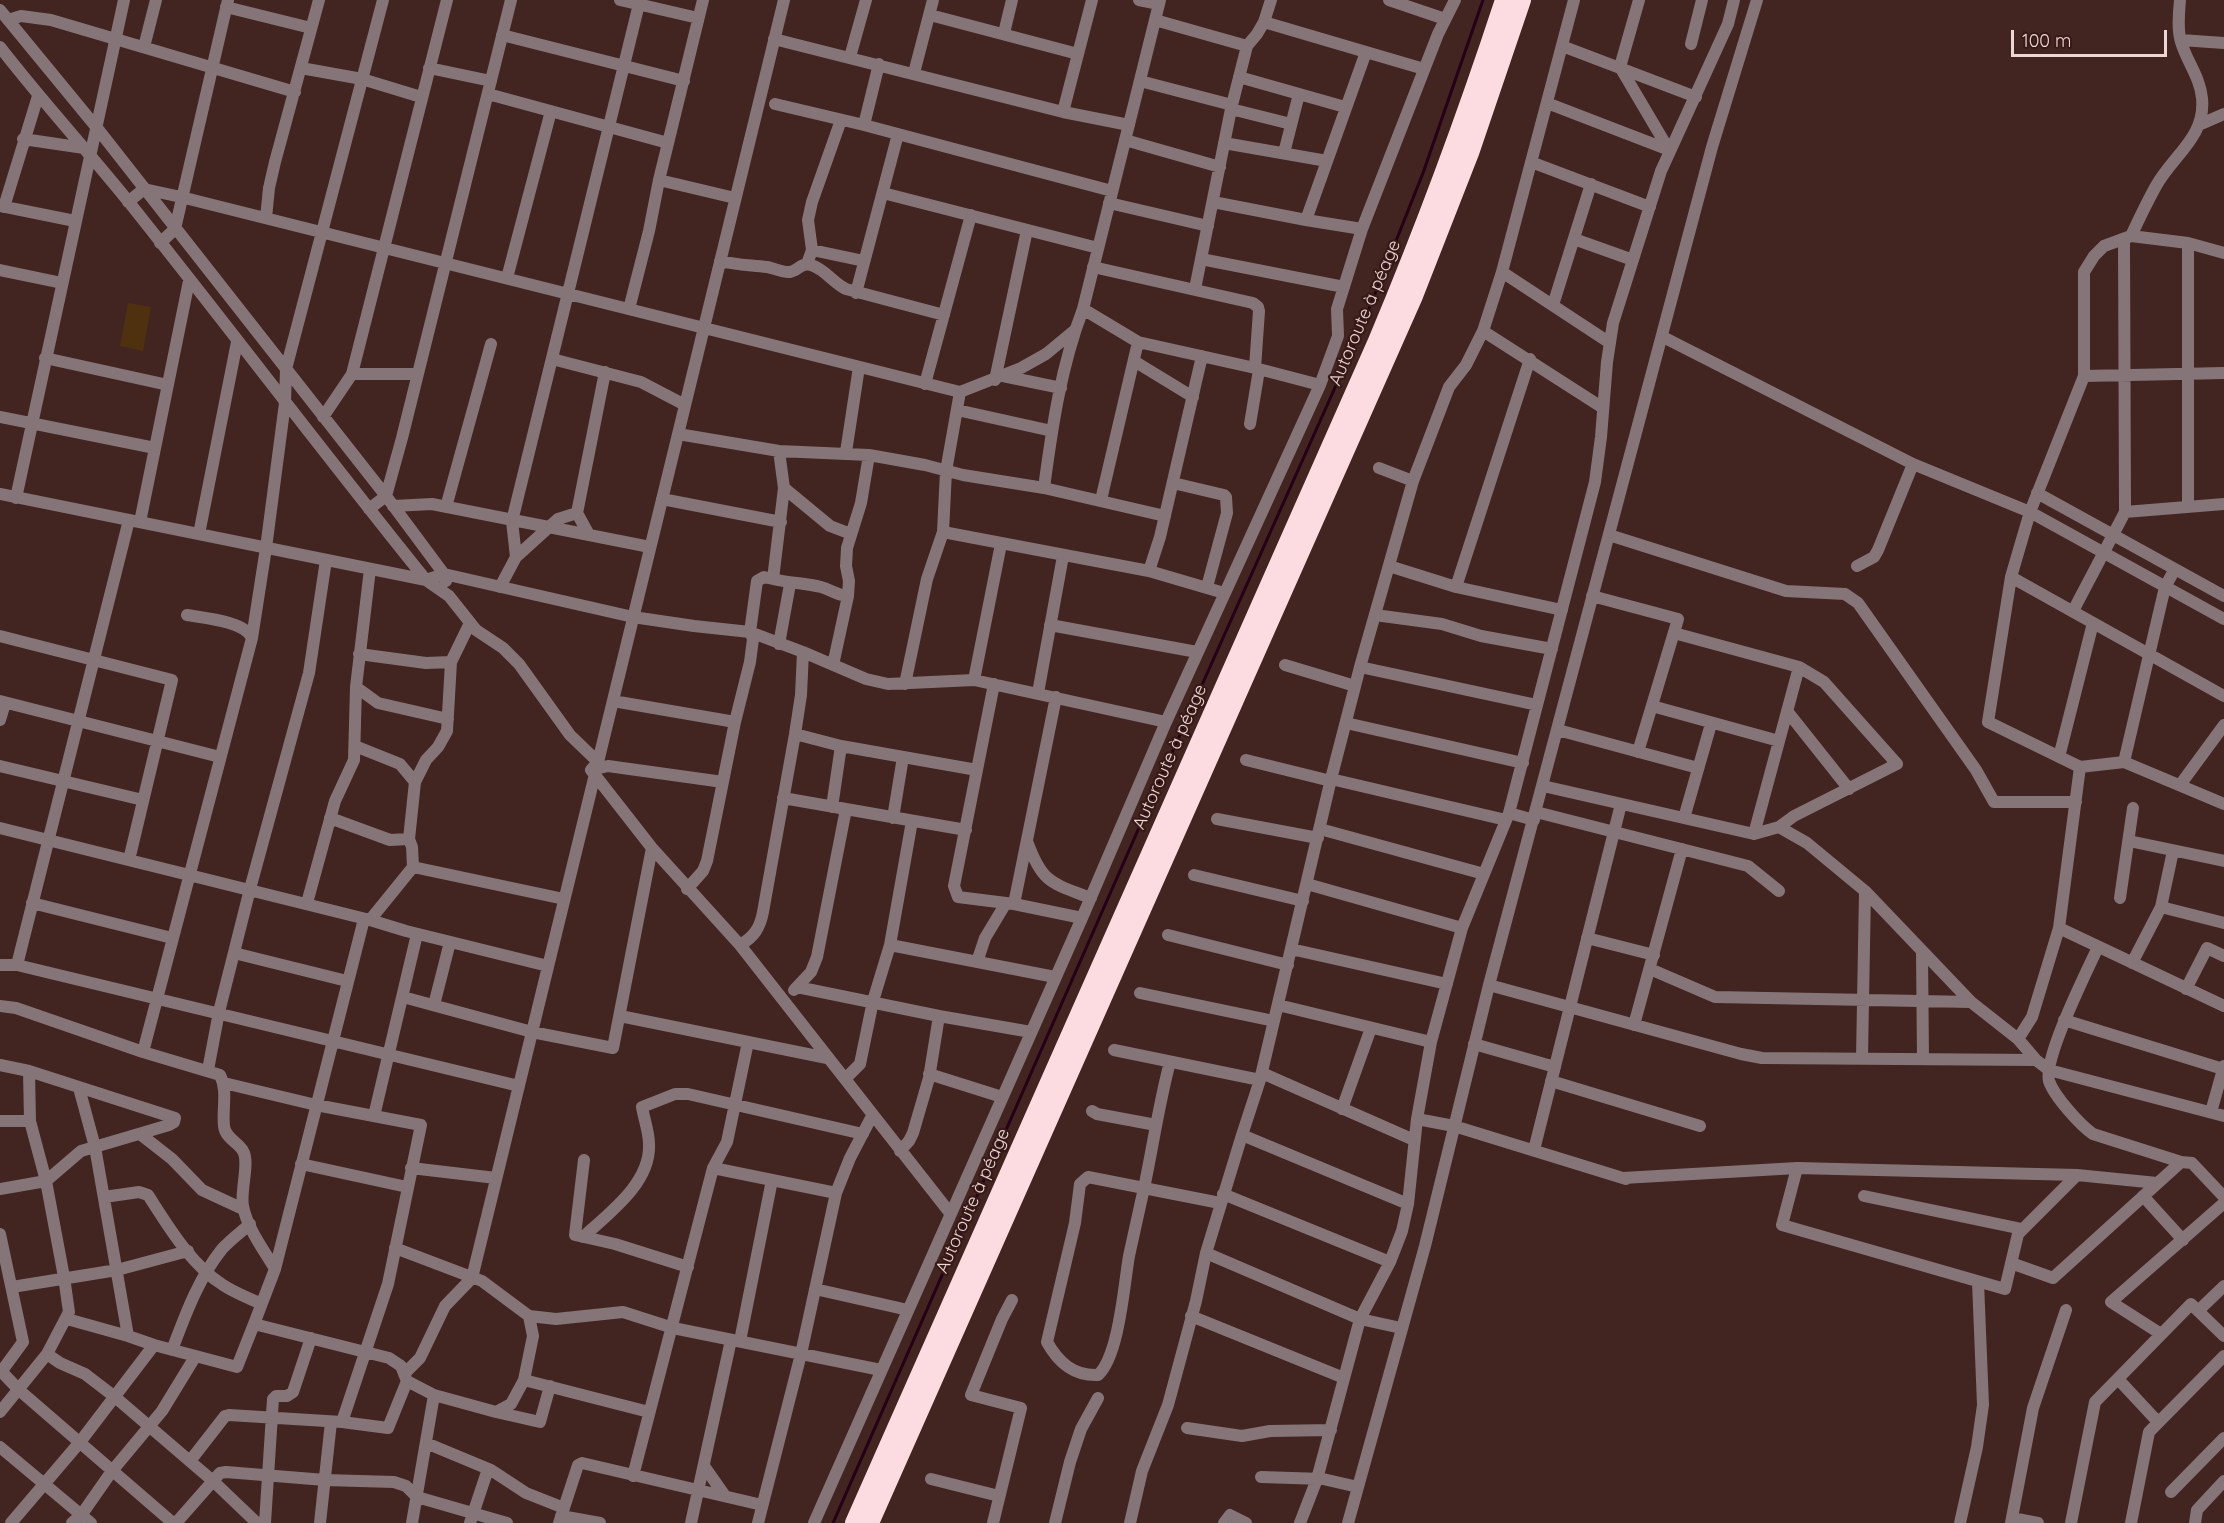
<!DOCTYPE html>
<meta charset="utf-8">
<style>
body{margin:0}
#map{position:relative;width:2224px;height:1523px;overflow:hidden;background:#422421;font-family:Quicksand,sans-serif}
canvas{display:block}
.scale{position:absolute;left:2011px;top:30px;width:156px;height:27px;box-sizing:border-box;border:3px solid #ecd7d5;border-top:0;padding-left:8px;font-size:18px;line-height:21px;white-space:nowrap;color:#ecd7d5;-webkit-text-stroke:4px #371a17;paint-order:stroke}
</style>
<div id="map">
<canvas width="2224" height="1523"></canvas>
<div class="scale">100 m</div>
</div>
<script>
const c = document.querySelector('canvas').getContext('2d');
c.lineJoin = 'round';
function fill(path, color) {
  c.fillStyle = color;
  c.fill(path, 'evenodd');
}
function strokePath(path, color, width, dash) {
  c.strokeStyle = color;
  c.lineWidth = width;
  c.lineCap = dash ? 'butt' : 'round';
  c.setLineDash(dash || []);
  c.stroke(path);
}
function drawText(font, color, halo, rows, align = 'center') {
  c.font = font + ' Quicksand,sans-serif';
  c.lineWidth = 4.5;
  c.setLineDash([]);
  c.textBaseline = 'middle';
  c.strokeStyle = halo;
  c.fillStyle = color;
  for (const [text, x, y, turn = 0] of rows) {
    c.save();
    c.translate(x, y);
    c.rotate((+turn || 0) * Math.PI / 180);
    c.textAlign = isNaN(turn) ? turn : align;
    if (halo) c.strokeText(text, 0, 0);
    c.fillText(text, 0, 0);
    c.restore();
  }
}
fill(new Path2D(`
 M128 303 151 307 143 351 120 346Z`), '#4f310f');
strokePath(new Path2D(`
 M833 1523 1197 696 1359 334 1423 173 1483 0`), '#260017', 3);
strokePath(new Path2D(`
 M620 0 698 18
 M703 0 659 180 735 198
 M1139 0 1159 4
 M1389 0 1445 19
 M1639 0 1620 67 1669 150
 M2180 0C2179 13 2177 29 2181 42 2187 62 2200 77 2202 98 2206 137 2173 155 2156 186 2147 202 2139 219 2131 236L2104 246 2094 256 2084 272V376L2030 512 2011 577 1988 722 2080 767 2124 762 2224 804
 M226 7 311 28
 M0 10 97 128 386 496 444 574 446 581
 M930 15 1078 54
 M8 20 21 16 51 20 295 92
 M1155 20 1247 46
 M1264 22 1366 52
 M1004 33 1012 0
 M502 35 684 81
 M774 39 1063 112 1129 125
 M2181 40 2224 43
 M1691 44 1702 0
 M1562 46 1696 97
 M0 47C41 100 86 149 128 201 228 326 325 455 426 580L449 596 476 630 503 648 519 664 570 735 598 762 591 770 652 848 740 945 950 1213
 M144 47 156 0
 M850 57 866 0
 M301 68 362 79 421 97
 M429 68 491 81
 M914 73 933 0
 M1239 77 1345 107
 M1140 81 1232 105
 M488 94 668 143
 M1547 103 1669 150
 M775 104 864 125 1112 191
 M1231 109 1291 124
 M1063 112 1092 0
 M2201 124 2224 114
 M864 125 879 64
 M23 139 84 148
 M1125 140 1220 167
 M1224 143 1327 161
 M1284 153 1299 94
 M1531 162 1650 207
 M883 193 1098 248
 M128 202 144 189 181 197 960 392 1021 368 1046 354 1075 330
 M1213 202 1306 220
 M1109 203 1208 226
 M0 206 75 221
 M4 207 38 96
 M266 218 269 188 275 162 319 0
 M1362 229 1306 220 1366 52 1424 69
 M2131 236 2188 243 2224 253
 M1574 239 1633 260
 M160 243 175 229 228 0
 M2188 243V507
 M812 250 864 261
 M1201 259 1344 287
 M720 261C736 265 751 265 767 267 774 268 783 273 790 272 798 271 801 262 811 265 825 269 833 283 846 289L944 315
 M807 264 812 250 808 220 812 202 841 120
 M1093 267 1253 303 1258 307 1259 311 1255 368
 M0 270 62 283
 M1502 272 1610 343
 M507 278 551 111
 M1195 289 1231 109 1247 46 1257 34 1264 22 1271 0
 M856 293 898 134
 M1553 305 1591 184
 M629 309 649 231 659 180
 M1083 309 1138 342 1255 368 1320 385
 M1483 331 1603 408
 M1663 337 1913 464 2030 512 2224 619
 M45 358 168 385
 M552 359 641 382 685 405
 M1134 361 1193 397
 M352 374H418
 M1003 376 1061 388
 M2084 376 2224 373
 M995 380 1027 230
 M925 384 971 215
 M957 410 1052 431
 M0 417 155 448
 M323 417 352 374 447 0
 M1250 424 1259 370
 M678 434 779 451 869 455 925 465 963 475 1044 488 1165 516
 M779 451 784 488 773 579C789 583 805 583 821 587 832 590 835 595 848 596
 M846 452 859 367
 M1379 468 1413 481
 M1173 483 1224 495 1226 497 1227 513 1207 587
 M784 488 830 526 851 534
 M1044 488C1052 428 1061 366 1083 309L1160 0
 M2037 493 2224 596
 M0 494 426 580 444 574 633 617 694 626 750 632 803 652 866 679 888 684 974 680 1166 722
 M16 498 124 0
 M662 499 781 522
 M1101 500 1138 342
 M393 506 432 504 650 547
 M446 507 491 344
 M369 509 386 496 402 438 511 0
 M2125 512 2224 504
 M140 522 189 281
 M943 532 1149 571 1224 593
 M588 533 577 513 605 372
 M199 534 237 342
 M1609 535 1786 591 1845 594 1858 603 1976 770 1994 802H2076
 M516 557 512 521 640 0
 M1389 566 1456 587 1562 610
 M1857 566 1874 557 1878 550 1913 464
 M1149 571 1160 537 1202 356
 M2011 577 2224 696
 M500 587 516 557 558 519 577 513
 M1456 587 1530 359
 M1592 596 1678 619 1638 752
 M2073 611 2125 512 2124 240
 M187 615C204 618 245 621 252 638
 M1375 615 1442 624 1481 636 1552 649
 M1050 625 1197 652
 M0 636 172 680 129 860
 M779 644 790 584
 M359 654 426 663 451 662
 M833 665 848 596 849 581 846 566 847 548 861 503 869 455
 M1285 665 1355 686
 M1360 667 1537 705
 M974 680 1001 544
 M905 684 927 579 943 532 946 471 960 392
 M994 684 954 886 958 897 1014 904 1082 918
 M356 687 378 703 448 719
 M1038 693 1063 556
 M0 701 220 757
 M613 701 735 722
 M1652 706 1779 741
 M1787 711 1849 789
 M0 720 5 703
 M1346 723 1523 763
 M1558 730 1698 768
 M795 734 841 746 977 770
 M355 746 400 764 415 782
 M2059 757 2093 623
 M1246 760 1331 781
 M2124 762 2165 587 2175 569
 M0 766 143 800
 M591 770 608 766 723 782
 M1331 779 1506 820
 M2180 785 2224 725
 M1543 786 1754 834 1779 827 1794 816 1897 764 1824 682 1799 667 1674 633
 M783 798 966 830
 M832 807 841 746
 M1536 812 1748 866 1779 891
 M1509 813 1534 820
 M330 818 390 840 409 839
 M893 818 903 757
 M1684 818 1711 724
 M1217 819 1318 838
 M1779 827 1807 843 1865 891 1971 1002 2018 1039 2036 1060 2049 1070 2224 1116
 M0 828 370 920 413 867 412 847 409 839 415 782 426 760 438 747 447 731 451 662 470 623
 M1320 829 1484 874
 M1754 834 1799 667
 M1027 841C1042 883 1051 883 1091 898
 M2129 841 2224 861
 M413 867 564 899
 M1194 875 1303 901
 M1307 884 1462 928
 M687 889 703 871 707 861 735 722 750 662 753 639 750 632 757 581 764 577 773 579
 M2120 898 2133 808
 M32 903 172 938
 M307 903 335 801 354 760 356 687 370 569
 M1014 904 1056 697
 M2161 907 2224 923
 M364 919 275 1269 254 1324 389 1358 401 1366 407 1381 434 1395 496 1412 511 1404 524 1380 649 1412
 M370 920 406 931 548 966
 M2059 928 2224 1006
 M1168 935 1288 965
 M1587 938 1654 955
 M740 945C754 937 760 928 763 912L795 734 801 695 803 652
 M890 945 1055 977
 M2098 947C2087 971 2043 1058 2049 1081 2054 1096 2080 1125 2093 1134L2181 1162 2192 1163 2224 1197
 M1291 949 1447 984
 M1922 952 1923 1059
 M234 953 347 981
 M977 962 985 938 1006 903
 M2132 963 2161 907 2173 851
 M0 965H17L519 1086
 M17 965 129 520
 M1650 969 1715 997 1971 1002
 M1489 985 1741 1054 1762 1058 2036 1060
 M797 987 939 1016 1031 1032
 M2186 989 2207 948 2224 956
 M794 990 811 972 817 957 846 809
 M1140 993 1274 1021
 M403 997 532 1032 613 1048 652 848
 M434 1005 450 942
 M1278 1005 1431 1042
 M0 1006 16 1008 143 1052 220 1075C228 1091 222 1109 224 1126 225 1138 238 1142 243 1151 250 1162 240 1191 243 1206 247 1228 264 1250 275 1269
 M620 1016 827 1058
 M2064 1020 2223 1069
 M1634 1025 1682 849
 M2018 1039 2032 1017 2059 928 2080 767
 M1474 1044 1555 1067
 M1114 1050 1260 1080
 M143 1052 252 638 266 548 285 403 286 369 383 0
 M1862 1058 1865 891
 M1170 1062C1159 1103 1153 1146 1144 1188 1139 1210 1134 1233 1129 1256 1124 1285 1119 1356 1098 1375 1073 1376 1058 1362 1047 1342L1075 1223 1080 1184 1088 1177 1220 1203
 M0 1065 29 1071 175 1118 174 1122 169 1125 81 1151 46 1181 0 1189
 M208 1070 219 1012 250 889 309 673 326 560
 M29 1071 30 1121
 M1262 1073 1414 1140
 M929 1074 1002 1097
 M845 1079 860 1064 873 1001 890 945 912 821
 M1551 1081 1700 1126
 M224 1083 316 1105 421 1125 388 1284 342 1422
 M79 1088 95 1147 128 1336 154 1345 237 1367 254 1324
 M1342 1109 1371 1028
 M1092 1111 1097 1114 1156 1125
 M2211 1112 2224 1066
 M374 1116 417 934
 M1417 1119 1454 1126 1626 1179
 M0 1121H30L46 1181 64 1277 69 1312 47 1354 0 1412
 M140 1134 172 1159 202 1190 243 1209
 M1534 1150 1621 804
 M900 1151 909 1141 913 1133 929 1078 939 1016
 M584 1160 575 1235 615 1244 688 1267
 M301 1164 407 1187
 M411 1168 496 1178
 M713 1168 836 1193
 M1797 1168 1782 1225 2005 1289 2018 1234 2077 1175
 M1623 1178 1797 1168 2077 1175 2157 1183
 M1223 1194 1390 1262
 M1864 1196 2022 1229
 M2143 1196 2183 1240
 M104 1197 139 1192 148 1195C168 1226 191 1265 223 1285 235 1293 249 1298 261 1304
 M1408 1204 1242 1135 1260 1080 1331 779 1360 667 1413 481 1449 387 1466 365 1483 331 1502 272 1574 0
 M0 1234 23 1342 1 1372
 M583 1237C609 1213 651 1183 649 1144 649 1132 644 1119 642 1107L675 1094H688L863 1134
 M395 1248 482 1281 529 1316 556 1319 623 1312 673 1328 881 1370
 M1206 1253 1360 1319 1401 1328
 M2011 1263 2053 1278 2181 1162
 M12 1287 117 1270 188 1251
 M815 1289 908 1310
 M2198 1311 2224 1286
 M1191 1316 1344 1378
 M67 1319 128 1336
 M2161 1334 2111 1302 2224 1203
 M740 1341 772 1180
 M172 1350C185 1316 198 1279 222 1249 230 1240 241 1232 250 1224
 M47 1354 60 1363 85 1374 115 1397 213 1481 257 1523
 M0 1370 19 1390 173 1523
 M404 1374 420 1358 445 1306 472 1278 784 0
 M2118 1379 2158 1422
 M524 1380 533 1336 529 1316
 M496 1412 540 1422 550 1386
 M1187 1428 1242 1436 1270 1431 1331 1430
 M426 1443 491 1470 526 1493 564 1508
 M0 1447 91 1523
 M190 1461 225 1416 229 1415 342 1422 388 1428 407 1381
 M704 1466 725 1496
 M633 1476 713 1168 727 1142 748 1042
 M1261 1477 1323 1479 1358 1487
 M931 1479 999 1496
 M2171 1492 2224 1438
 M561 1516 600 1523
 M2012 1518 2038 1523
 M11 1523 80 1442 154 1345
 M72 1523 82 1514 112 1471 162 1411 195 1357
 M176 1523 220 1473 226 1472 325 1480 394 1482 406 1486 417 1497 507 1523
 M265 1523 273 1399 276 1396H287L293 1392 311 1338
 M320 1523 331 1422
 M412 1523 434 1395
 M470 1523 488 1469
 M559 1523 578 1465 582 1463 762 1505
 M691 1523 731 1340
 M758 1523 801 1354 836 1193 850 1158 872 1116
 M814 1523 1082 918 1166 722 1320 385 1338 336 1337 309 1362 229 1438 34 1455 0
 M993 1523 1021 1408 971 1395 1002 1319 1012 1300
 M1055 1523 1070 1462 1081 1429 1098 1398
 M1130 1523 1142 1471 1168 1405 1196 1301 1206 1253 1242 1135
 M1224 1523 1230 1515 1246 1523
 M1300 1523 1317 1479 1360 1319 1390 1262 1402 1231 1408 1204 1417 1119 1431 1042 1462 928 1509 813 1595 482 1601 437 1607 362 1613 323 1661 171 1728 24 1734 0
 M1348 1523 1425 1246 1489 985 1712 147 1757 0
 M1960 1523 1977 1447 1983 1405 1978 1282
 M2011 1523 2033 1408 2066 1310
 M2071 1523 2095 1402 2191 1304 2224 1336
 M2131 1523 2149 1432 2224 1356
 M2195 1523 2197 1510 2224 1481`), '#867578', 12);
strokePath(new Path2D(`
 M854 1523 1377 341C1424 229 1466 116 1504 0
 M870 1523 1414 296 1470 153 1522 0`), '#fddce1', 18);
drawText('18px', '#ecd7d5', '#371a17', [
 ["Autoroute à péage",1365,313,-67],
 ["Autoroute à péage",1170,757,-66],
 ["Autoroute à péage",973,1201,-66]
]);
</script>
